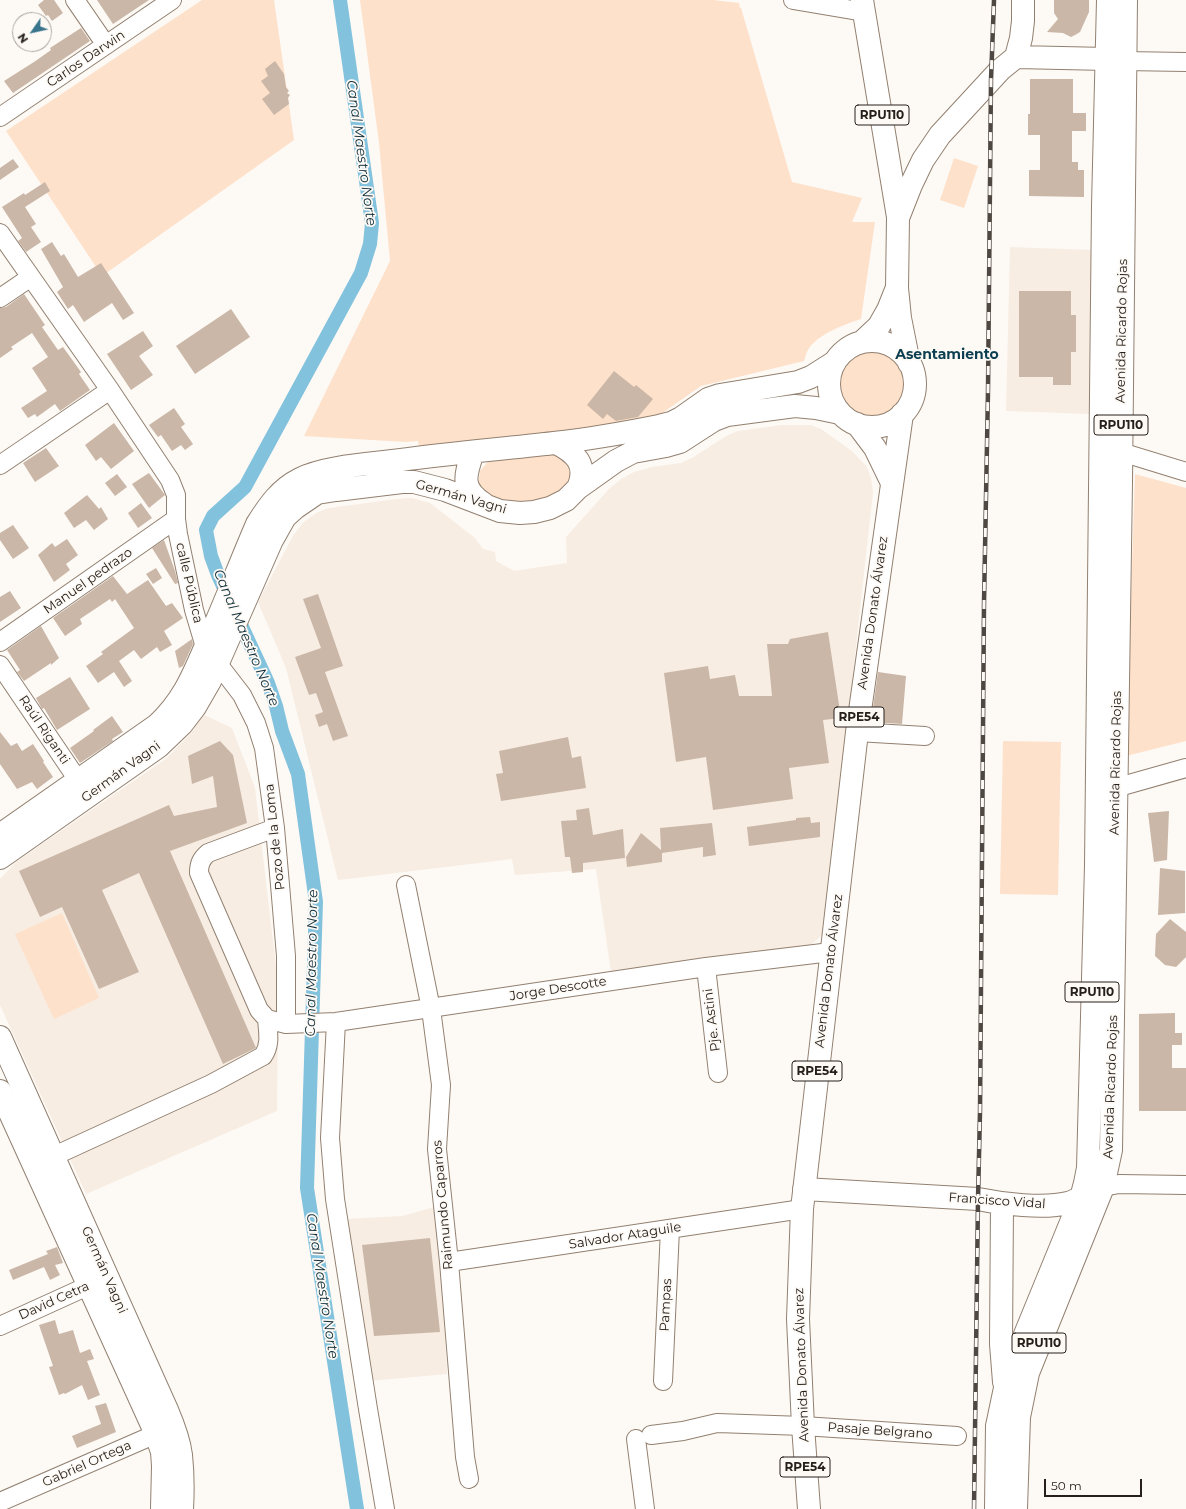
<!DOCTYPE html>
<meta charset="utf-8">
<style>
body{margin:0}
#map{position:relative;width:1186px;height:1509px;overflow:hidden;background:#fdf9f5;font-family:Montserrat,sans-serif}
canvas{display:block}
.north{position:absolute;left:12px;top:12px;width:40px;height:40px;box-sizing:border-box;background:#fdf9f5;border:1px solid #a7a29d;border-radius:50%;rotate:236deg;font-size:11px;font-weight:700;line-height:16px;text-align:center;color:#27201a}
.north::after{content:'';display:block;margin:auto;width:14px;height:18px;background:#38748c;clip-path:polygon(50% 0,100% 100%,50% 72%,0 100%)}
.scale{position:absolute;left:1044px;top:1479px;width:98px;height:18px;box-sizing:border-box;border:2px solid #27201a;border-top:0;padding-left:5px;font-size:12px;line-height:14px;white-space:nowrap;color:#27201a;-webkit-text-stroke:3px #fdf9f5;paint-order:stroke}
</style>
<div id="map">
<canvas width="1186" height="1509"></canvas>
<div class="north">N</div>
<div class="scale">50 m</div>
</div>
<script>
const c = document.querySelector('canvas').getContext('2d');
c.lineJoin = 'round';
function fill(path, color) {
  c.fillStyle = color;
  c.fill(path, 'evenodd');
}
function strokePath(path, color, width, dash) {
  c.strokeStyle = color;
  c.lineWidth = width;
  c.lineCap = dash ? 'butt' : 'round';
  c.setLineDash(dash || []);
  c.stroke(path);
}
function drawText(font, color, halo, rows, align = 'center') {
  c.font = font + ' Montserrat,sans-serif';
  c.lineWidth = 3.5;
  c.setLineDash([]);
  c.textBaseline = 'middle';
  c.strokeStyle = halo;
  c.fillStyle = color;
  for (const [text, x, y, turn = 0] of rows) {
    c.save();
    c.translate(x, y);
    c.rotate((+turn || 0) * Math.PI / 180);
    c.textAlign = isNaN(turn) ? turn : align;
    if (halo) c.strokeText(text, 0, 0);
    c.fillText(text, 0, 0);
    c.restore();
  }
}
fill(new Path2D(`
 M1010 247 1093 250 1090 414 1006 411Z
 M782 425H811L821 429 852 451 867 467 871 478 873 492 824 933 810 946 611 972 596 869 515 875 512 859 338 880 286 668 258 602 294 534 304 522 316 513 329 508 397 499 412 498 430 503 475 538 483 549 495 552 496 561 514 571 567 563 566 537 609 489 621 479 634 472 652 467 681 463 692 458 728 435 738 431Z
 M202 714 232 728 255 788 278 984 277 1111 86 1194 0 1005V879L16 862 167 758 193 731Z
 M438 1206 447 1374 369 1381 345 1219 402 1216Z`), '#f7ede3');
fill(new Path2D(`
 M202 0H274L294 140 102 276 6 131Z
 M360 0H713L739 3 740 8H741L792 182 862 198 852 222H875L861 319C846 324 817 334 808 350 806 353 805 358 804 361L701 386 651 421 419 446 418 441 406 442 304 436 390 261 379 143Z
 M954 158 978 166 964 208 940 200Z
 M835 383a37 37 0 1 1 74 0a37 37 0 1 1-74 0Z
 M554 449 578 476 560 496 504 506 478 487 480 471 491 458Z
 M1135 474 1186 488V741L1126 756Z
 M1003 741 1061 742 1058 895 1000 894Z
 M62 913 99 998 54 1019 15 934Z`), '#fee1ca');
strokePath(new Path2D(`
 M340 0 372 223 370 244 361 273 245 487 213 516 206 530 211 556 218 575 268 683 276 706 282 731 298 774 316 902 307 1188 357 1509`), '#82c2dd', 14);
fill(new Path2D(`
 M44 0H54L63 13 52 21 48 15 46 16 38 5Z
 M97 0H149L113 24Z
 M1054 0H1089V12L1080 32 1075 35 1071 37 1063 33 1047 32 1058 19 1054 13Z
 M81 28 90 41 13 93 4 81 34 62 51 50 50 48Z
 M275 61 284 74 286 87 289 91 287 93 290 95 288 98 289 104 274 115 262 99 270 93 261 81 268 76 265 69Z
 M1030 79H1073V113H1086V131H1072V162H1078V170H1084V197L1029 196V170H1040V135H1028V114H1030Z
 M13 159 19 167 0 180V168Z
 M45 182 50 191 25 207 36 224 31 227 41 242 26 252 18 241 22 238 2 207 24 193 25 195Z
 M52 242 61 256 64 254 78 277 101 263 134 313 123 320 112 303 84 322 73 305 68 309 57 292 63 287 41 249Z
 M1019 291H1071V315H1076V352H1071V385H1053V377H1019Z
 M24 294 45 325 42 327 58 350 63 347 81 372 79 374 90 390 60 411 55 404 37 417 35 414 28 418 21 408 47 391 32 368 48 357 32 333 11 347 13 349 0 358V308L6 307Z
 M231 309 250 337 195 374 176 346Z
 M143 331 153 346 139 356 153 375 131 390 107 354Z
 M614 371 634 387 636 385 653 399 638 417 616 421 607 414 603 419 587 405Z
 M174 408 185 424 181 427 193 444 185 450 181 445 172 451 161 435 158 437 149 425Z
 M114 423 134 451 111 469 101 457 96 461 85 445Z
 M46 448 59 466 35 482 23 463Z
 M149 473 165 495 149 508 132 484Z
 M117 474 127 487 115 496 105 483Z
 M87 495 99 509 101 507 108 519 94 530 86 520 74 528 64 513Z
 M141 503 152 518 138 528 128 513Z
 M13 525 29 548 13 559 0 540V533Z
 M67 539 78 555 66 564 70 570 54 582 38 555 52 543 55 547Z
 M164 540 175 571 178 583 175 584 152 548Z
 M156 568 162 578 153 584 146 574Z
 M113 576 127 594 148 580 166 606 172 603 183 618 164 631 172 645 160 652 157 647 141 659 134 650 119 661 132 681 124 687 114 672 98 683 86 666 103 654 101 652 134 628 115 599 112 602 110 599 80 619 82 624 65 636 53 618Z
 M10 591 21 608 0 622V597Z
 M318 594 343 666 325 672 348 736 333 741 327 724 319 727 315 715 323 712 316 693 309 695 295 657 321 648 303 599Z
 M41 626 59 658 51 665V663L24 681 17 672 20 670 7 650Z
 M828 632 841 718 823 720 829 763 789 768 793 799 713 810 706 757 676 762 664 673 708 666 710 679 735 675 739 696H772L767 644H788L790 639Z
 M192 639 193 644 183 666 179 668 175 651Z
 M878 672 906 676 902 724 871 722Z
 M70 677 90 709 57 730 44 708 42 709 36 698Z
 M112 716 123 732 112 739 113 741 80 763 70 748 94 731 93 730Z
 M0 732 11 746 17 743 22 751 33 744 44 761 43 762 53 777 37 789 32 782 17 789 0 764Z
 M568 737 572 758 581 756 586 788 501 801 496 774 503 773 499 751Z
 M220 741 233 755 247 823 170 851 256 1048 223 1064 139 873 102 890 139 972 99 989 62 907 40 917 19 871 169 805 174 816 217 807 213 776 192 784 188 756Z
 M589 808 593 835 623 829 625 858 583 863V872L572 873 570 857H565L561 821 577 820 576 810Z
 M1169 811 1167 860 1154 862 1148 813Z
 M810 817 811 823 820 822V837L749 846 747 827 796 820V818Z
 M712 823 716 855 703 857V847L662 853V862L627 867 626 857 641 833 661 850 660 828Z
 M1160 868 1185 871V913L1158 915Z
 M1170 919 1186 932V957L1176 967 1165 965 1155 956 1156 934Z
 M1175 1013V1033H1182V1045H1172V1068H1186V1111H1139V1014Z
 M430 1238 440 1332 374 1336 362 1245Z
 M57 1247 63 1263 55 1265 60 1275 50 1280 44 1267 13 1280 9 1270 48 1254 46 1251Z
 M55 1320 59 1334 73 1330 80 1353 90 1349 94 1359 87 1361 100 1395 88 1400 82 1385 65 1394 64 1393 59 1395 49 1367 53 1366 39 1325Z
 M106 1403 116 1432 77 1448 72 1436 101 1424 95 1406Z`), '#cbb7a7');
const minor = new Path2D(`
 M75 0 106 45
 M793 0 864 12
 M1111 60 1124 61 1186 62
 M0 117 172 0
 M0 233 110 390 170 480 176 495V519L178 534 194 610 205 647 242 695 256 723 264 748 275 828 280 885 286 956V1024
 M0 298 31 277
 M1121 452 1186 472
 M0 465 110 390
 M0 642 176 519
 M0 665 86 792
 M857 732 925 736
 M1104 786 1115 788 1186 768
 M275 828 208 853C201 859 199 864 199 873L259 1010 267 1019 286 1024 336 1022 706 967 831 952
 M406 885 431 1009 441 1085 437 1149 449 1262 465 1457 469 1479
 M706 967 718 1073
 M336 1022 330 1138 335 1199 368 1409 385 1509
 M54 1156 211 1084 263 1056C271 1045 268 1032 267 1019
 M1103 1187 1119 1184 1186 1185
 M449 1262 802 1209
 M0 1326 101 1280
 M663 1381 670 1229
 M651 1435 683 1431 717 1423 803 1426 957 1436
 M636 1439 645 1509
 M0 1502 156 1434 169 1433`);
const major = new Path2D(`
 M862 0 898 217
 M1016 57 1107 59
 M829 384a43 43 0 1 1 86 0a43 43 0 1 1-86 0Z
 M863 341 879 326 888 310 896 290
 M909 363 900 318 897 288 898 218 911 185 923 160 940 135 1000 70 1016 57 1021 38 1023 21V0
 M857 424 875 448 892 483
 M556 443C576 453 588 465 578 488
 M473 452C465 476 460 488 484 504
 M0 835 157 725C186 698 195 670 211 634 227 598 241 561 257 524 269 505 280 489 300 479 326 466 372 464 401 460 452 453 503 449 554 443 590 439 624 433 659 426L671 423 681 418 708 399 720 395 798 382 811 377 833 363
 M0 858 158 747 182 724 195 707 210 681 272 540 285 517 295 508 317 493 336 490 402 482H414L445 490 500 511 520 513 534 512 550 508 566 500 578 488 616 461 633 452 666 446 680 442 714 420 727 415 795 406 816 408 840 413
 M0 1037 167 1410C173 1424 179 1439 181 1455 183 1473 183 1491 182 1509
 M0 1091 156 1434 162 1452 163 1466 162 1509
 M804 1189 978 1199C1002 1204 1044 1209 1068 1203 1075 1201 1082 1197 1088 1194
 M1002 1204 1001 1344 1004 1382
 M809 1509 803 1426 798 1319 802 1209 857 732 902 414
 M996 1509 997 1426 1005 1388 1010 1371 1081 1198 1085 1183 1088 1168 1096 865 1103 206 1108 0
 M1016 1509 1019 1417 1028 1373 1103 1187 1111 1150 1121 482 1126 0`);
strokePath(minor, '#928070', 20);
strokePath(major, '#928070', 24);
strokePath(minor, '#fff', 18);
strokePath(major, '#fff', 22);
const rail = new Path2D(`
 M974 1509 978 1199 980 1112 984 603 988 391 991 80 994 0`);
strokePath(rail, '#4f4842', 4.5);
strokePath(rail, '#fdf9f5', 3, [9]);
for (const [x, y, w] of [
 [882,115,54],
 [1121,425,54],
 [859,717,50],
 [1092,992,54],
 [817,1071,50],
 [1039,1343,54],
 [805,1467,50]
]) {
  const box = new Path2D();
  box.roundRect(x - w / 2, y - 10, w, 20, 3);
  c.fillStyle = '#fdf9f5';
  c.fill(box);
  strokePath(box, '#27201a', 1);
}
drawText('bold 12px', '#27201a', null, [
 ["RPU110",882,115],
 ["RPU110",1121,425],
 ["RPE54",859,717],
 ["RPU110",1092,992],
 ["RPE54",817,1071],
 ["RPU110",1039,1343],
 ["RPE54",805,1467]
]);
drawText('13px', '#27201a', '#fdf9f5', [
 ["Carlos Darwin",86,59,-34],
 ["Avenida Ricardo Rojas",1122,331,-89],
 ["Germán Vagni",461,497,16],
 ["Manuel pedrazo",88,581,-35],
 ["calle Pública",189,583,77],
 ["Avenida Donato Álvarez",873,613,-82],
 ["Raúl Riganti",44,730,56],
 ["Avenida Ricardo Rojas",1116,763,-89],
 ["Germán Vagni",121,772,-36],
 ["Pozo de la Loma",275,837,-96],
 ["Avenida Donato Álvarez",829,971,-83],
 ["Jorge Descotte",558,989,-9],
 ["Pje. Astini",712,1020,-97],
 ["Avenida Ricardo Rojas",1111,1087,-88],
 ["Francisco Vidal",997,1201,4],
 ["Raimundo Caparros",443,1205,-95],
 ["Salvador Ataguile",625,1236,-9],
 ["Germán Vagni",104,1270,66],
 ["David Cetra",54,1301,-24],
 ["Pampas",666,1305,-87],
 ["Avenida Donato Álvarez",802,1365,-92],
 ["Pasaje Belgrano",880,1431,4],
 ["Gabriel Ortega",87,1464,-24]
]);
drawText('italic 14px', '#0f2e3a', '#fdf9f5', [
 ["Canal Maestro Norte",361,153,82],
 ["Canal Maestro Norte",246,638,67],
 ["Canal Maestro Norte",312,963,-89],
 ["Canal Maestro Norte",322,1286,81]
]);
drawText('bold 14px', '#0a3e50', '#fdf9f5', [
 ["Asentamiento",947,355]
]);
</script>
